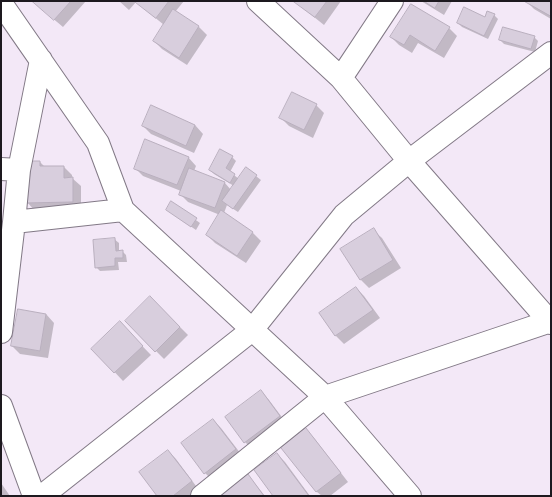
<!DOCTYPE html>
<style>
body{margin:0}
#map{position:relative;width:552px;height:497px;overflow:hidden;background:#f3e8f7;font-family:Raleway,sans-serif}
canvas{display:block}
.frame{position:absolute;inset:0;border:2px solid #1d191f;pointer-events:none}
</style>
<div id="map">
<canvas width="552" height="497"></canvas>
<div class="frame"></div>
</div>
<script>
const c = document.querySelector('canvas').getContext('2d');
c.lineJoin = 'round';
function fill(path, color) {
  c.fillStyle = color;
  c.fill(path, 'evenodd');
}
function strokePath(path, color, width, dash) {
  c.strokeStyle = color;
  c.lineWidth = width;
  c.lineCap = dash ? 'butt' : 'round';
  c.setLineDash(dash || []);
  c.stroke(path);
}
fill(new Path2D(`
 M32 1H86L63 27Z
 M119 1H184L175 12 199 27 207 35 187 65 162 49 154 41 164 25 136 2 129 10Z
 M294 1H341L324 25Z
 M421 1H452L444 15Z
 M526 1H551V19L534 9Z
 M494 15 498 19 488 39 462 27 458 23 485 19Z
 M449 28 457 36 444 58 418 43 412 53 399 45 391 37Z
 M534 37 538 41 535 52 504 44 500 40Z
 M316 105 324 113 313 138 289 126 281 118Z
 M195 125 203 134 194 153 151 134 143 126Z
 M188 157 196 166 194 171 225 183 231 190 234 186 214 174 210 170 232 157 236 161 230 172 239 179 247 169 261 180 238 212 227 205 224 213 253 233 261 241 246 263 215 243 207 235 220 215 188 202 180 194 181 191 143 176 135 168Z
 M40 162 45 167H64L72 175V178L81 186V210L35 211 27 202Z
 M172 203 200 223 196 230 171 213Z
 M373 230 382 238 401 268 369 288 361 280 342 249Z
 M114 239 119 243V251H122L126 255 127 262H118L119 270 100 271 96 267Z
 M356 288 364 296 380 318 344 344 336 336 320 313Z
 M150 297 188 335 164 359 126 321Z
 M46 314 54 323 48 358 20 354 12 346Z
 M120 323 151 355 123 381 93 349Z
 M261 391 269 400 287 424 253 450 245 442Z
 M213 420 221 428 244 458 213 481 205 473Z
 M306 430 314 438 348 482 330 496H322L317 492 283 448Z
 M168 451 176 459 199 490 191 496H159Z
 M277 454 285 462 310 496H274Z
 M248 475 265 496H223Z
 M1 483 10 496H1Z`), '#0003');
const building = new Path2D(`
 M32 1H71L54 20Z
 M134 1H169L156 18Z
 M293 1H327L315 17Z
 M424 1H439L435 8Z
 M524 1H551V16Z
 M411 4 450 27 435 51 410 35 404 45 390 37Z
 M464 7 485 17 487 11 495 14 484 36 457 23Z
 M173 9 199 26 179 58 153 41Z
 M503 27 535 36 531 49 499 40Z
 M292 92 317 104 304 130 279 118Z
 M151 105 195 125 186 146 142 126Z
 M145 139 189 157 177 185 134 169Z
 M220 149 233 156 226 168 235 174 230 183 209 170Z
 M26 161H40V166H64V178L73 177V202L26 203Z
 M246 167 257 175 233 209 222 201Z
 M189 168 225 182 215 208 179 195Z
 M171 201 197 218 191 227 166 210Z
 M221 210 253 232 237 256 206 235Z
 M374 228 393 260 360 280 340 249Z
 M115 238 116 251 123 250V258H115V266L95 268 93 240Z
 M356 287 373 310 335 336 319 313Z
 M150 296 180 327 155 352 125 321Z
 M18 309 46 314 40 351 11 346Z
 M120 321 143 346 114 373 91 349Z
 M261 390 280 416 244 443 225 417Z
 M213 419 236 449 204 474 181 443Z
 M306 428 341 473 316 492 281 448Z
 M168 450 192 481 173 496H157L139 472Z
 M277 453 309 496H273L254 470Z
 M248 474 264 496H222L220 494Z`);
fill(building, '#d8cedd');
strokePath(building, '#b9afbe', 1);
const minor = new Path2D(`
 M258 1 341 78
 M392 1 341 78 409 161 551 323
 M1 3 98 143 123 210 325 397 410 496
 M1 169 19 170 41 60
 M19 170 14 222 123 210
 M1 332 14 222
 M1 406 34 496
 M42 496 252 330 344 215 409 161 551 53
 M202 496 325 397 551 321`);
strokePath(minor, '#827986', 24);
strokePath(minor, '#fff', 22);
</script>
